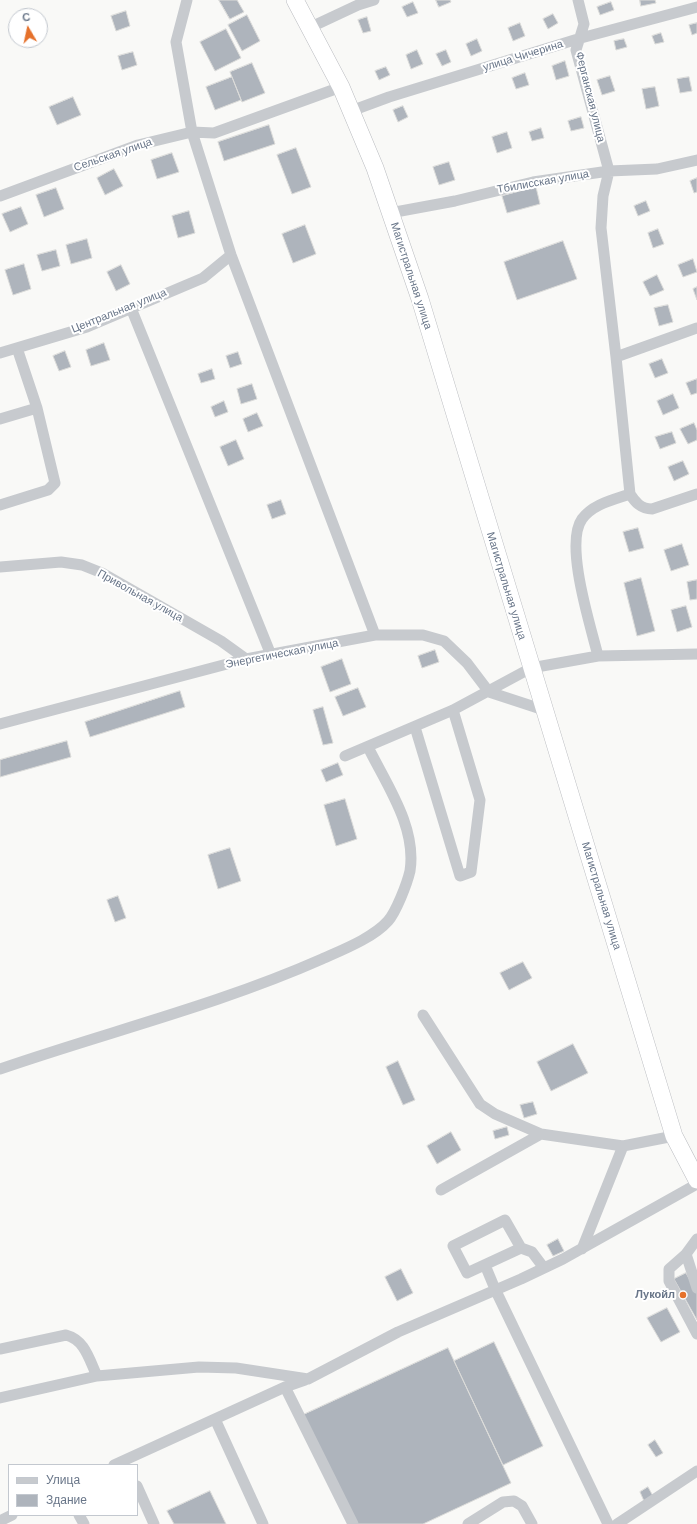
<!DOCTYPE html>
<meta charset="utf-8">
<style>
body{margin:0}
#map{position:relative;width:697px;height:1524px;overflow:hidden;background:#f9f9f7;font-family:Helvetica,sans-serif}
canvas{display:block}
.legend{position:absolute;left:8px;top:1464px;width:130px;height:52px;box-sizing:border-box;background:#fff;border:1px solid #c3c8cf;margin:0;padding:5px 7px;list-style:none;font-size:12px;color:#687588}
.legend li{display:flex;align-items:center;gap:8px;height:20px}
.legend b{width:20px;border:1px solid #c3c8cf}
.north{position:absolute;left:8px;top:8px;width:40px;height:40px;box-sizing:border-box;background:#fff;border:1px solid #c3c8cf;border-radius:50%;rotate:351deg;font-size:11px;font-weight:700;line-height:16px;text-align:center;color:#687588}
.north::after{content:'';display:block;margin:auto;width:14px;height:18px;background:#e5712b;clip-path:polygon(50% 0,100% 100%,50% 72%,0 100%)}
</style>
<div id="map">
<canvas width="697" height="1524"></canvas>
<ul class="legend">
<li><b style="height:5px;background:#c7cace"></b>Улица</li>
<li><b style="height:11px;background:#aeb4bc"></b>Здание</li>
</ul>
<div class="north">С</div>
</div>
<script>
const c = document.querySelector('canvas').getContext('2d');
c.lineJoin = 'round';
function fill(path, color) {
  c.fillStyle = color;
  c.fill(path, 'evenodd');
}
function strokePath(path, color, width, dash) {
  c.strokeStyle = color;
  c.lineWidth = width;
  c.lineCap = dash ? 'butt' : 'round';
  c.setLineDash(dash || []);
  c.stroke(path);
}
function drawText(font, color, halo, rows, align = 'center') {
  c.font = font + ' Helvetica,sans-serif';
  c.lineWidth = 4;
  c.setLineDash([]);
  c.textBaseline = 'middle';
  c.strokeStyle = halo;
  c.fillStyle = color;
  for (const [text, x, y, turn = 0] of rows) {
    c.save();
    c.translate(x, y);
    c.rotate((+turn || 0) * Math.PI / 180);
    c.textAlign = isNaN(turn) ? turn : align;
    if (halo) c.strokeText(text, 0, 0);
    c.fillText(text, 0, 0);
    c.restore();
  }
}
const building = new Path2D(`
 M219 0H237L244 12 230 19Z
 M436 0H450L451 2 439 7Z
 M640 0H655L656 3 641 6Z
 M413 2 418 13 407 17 402 7Z
 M611 2 614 10 600 15 597 7Z
 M33 11 34 16H22L21 14Z
 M126 11 130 26 116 31 111 16Z
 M553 14 558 23 548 29 543 19Z
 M247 15 260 41 242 51 228 25Z
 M367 17 371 31 363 33 358 20Z
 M520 23 525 36 513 41 508 28Z
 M697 23V33L692 35 689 25Z
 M226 29 241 58 215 71 200 42Z
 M661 33 664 42 655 44 652 36Z
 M477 39 482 51 471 56 466 44Z
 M624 39 627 47 616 50 614 41Z
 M417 50 423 64 411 69 406 55Z
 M446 50 451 62 442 66 436 54Z
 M133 52 137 65 122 70 118 56Z
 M565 61 569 76 556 80 552 66Z
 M252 63 265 93 242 102 230 72Z
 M386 67 390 75 379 80 375 71Z
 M525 73 529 85 516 89 512 78Z
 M610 76 615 91 602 95 597 80Z
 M232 77 241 100 215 110 206 87Z
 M689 77 692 91 680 93 677 79Z
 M655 87 659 106 646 109 642 89Z
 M73 97 81 115 57 125 49 107Z
 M403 106 408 117 398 122 393 110Z
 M581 117 584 128 571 131 568 121Z
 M269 125 275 144 224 161 218 142Z
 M541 128 544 138 532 141 529 132Z
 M507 132 512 148 497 153 492 137Z
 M296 148 311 187 292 194 277 155Z
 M172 153 179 172 157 179 151 160Z
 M449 162 455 180 439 185 433 167Z
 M114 169 123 186 105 195 97 178Z
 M697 178V192L694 193 690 181Z
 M536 187 540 204 507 213 502 196Z
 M56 188 64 209 44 217 36 195Z
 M646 201 650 211 638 216 634 206Z
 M21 207 28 224 10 232 2 214Z
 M189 211 195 233 178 238 172 216Z
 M305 225 316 254 293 263 282 234Z
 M658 229 664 244 653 248 648 233Z
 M87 239 92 258 71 264 66 245Z
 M563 241 577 279 517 300 504 262Z
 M56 250 60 266 42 271 37 255Z
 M693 259 697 272 683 277 678 265Z
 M24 264 31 289 13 295 5 270Z
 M121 265 130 284 116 291 107 272Z
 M657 275 664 290 650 296 643 282Z
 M697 287V300L693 289Z
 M668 305 673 322 659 326 654 308Z
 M104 343 110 360 91 366 86 350Z
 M65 351 71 367 59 371 53 356Z
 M238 352 242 364 230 368 226 356Z
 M662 359 668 373 655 378 649 364Z
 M212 369 215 379 201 383 198 374Z
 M697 379V393L691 395 686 383Z
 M252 384 257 399 241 404 237 389Z
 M673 394 679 408 663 415 657 401Z
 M224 401 228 412 215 417 211 407Z
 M257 413 263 426 248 432 243 419Z
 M694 423 697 430V440L688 444 680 429Z
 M672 432 676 443 660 449 655 437Z
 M236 440 244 459 228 466 220 447Z
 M683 461 689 474 674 481 668 467Z
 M281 500 286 514 272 519 267 505Z
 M638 528 644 548 629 552 623 532Z
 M682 544 689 565 671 571 664 550Z
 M641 578 655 631 637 636 624 583Z
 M697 580V599L690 600 687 582Z
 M686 606 692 627 677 632 671 610Z
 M435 650 439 662 422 668 418 656Z
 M342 659 351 684 330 692 321 667Z
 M358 688 366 707 343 716 335 697Z
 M180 691 185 707 90 737 85 722Z
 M323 707 333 743 323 745 313 710Z
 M67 741 71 757 0 777V760Z
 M338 763 343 775 326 782 321 770Z
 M345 799 357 839 336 846 324 805Z
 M230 848 241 881 218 889 208 855Z
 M118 896 126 918 115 922 107 900Z
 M523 962 532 978 509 990 500 973Z
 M573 1044 588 1073 551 1091 537 1062Z
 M398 1061 415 1100 403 1105 386 1067Z
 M533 1102 537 1114 524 1118 520 1105Z
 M507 1127 509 1135 495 1139 493 1131Z
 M451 1132 461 1150 437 1164 427 1146Z
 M558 1239 564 1251 553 1256 547 1245Z
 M401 1269 413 1293 397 1301 385 1277Z
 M686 1273 697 1293V1320L674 1279Z
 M667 1308 680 1332 661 1342 647 1318Z
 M494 1342 543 1446 503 1465 454 1361Z
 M448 1348 511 1483 423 1524H354L303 1415Z
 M655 1440 663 1453 656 1457 648 1445Z
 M648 1487 653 1496 644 1501 640 1492Z
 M210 1491 226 1524H174L167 1511Z`);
fill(building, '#aeb4bc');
strokePath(building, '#dbdbd9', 1);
const highway = new Path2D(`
 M295 0 341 87 375 168 420 299 674 1136 697 1180`);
strokePath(highway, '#babcc0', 18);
strokePath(new Path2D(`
 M187 0 176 42 192 132 231 255 375 635
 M578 0 584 24 576 50 609 171 603 196 601 228 616 357 630 494C635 502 641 509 652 509L697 494
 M311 27 358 5 374 0
 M351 111 389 97 581 38 697 7
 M0 196 138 145 192 132 214 133 341 87
 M390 213 455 201 533 182 609 171 657 169 697 160
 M131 308 271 655
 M0 353 87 327 203 278 231 255
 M616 357 697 328
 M0 419 37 408
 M0 505 48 490 55 483 37 408 17 348
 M0 567 61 562 82 565 102 573 221 641 246 659
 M598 656C591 627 564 544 582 519 593 504 613 500 630 494
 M0 724 246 659 375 635H423L444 641 467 663 489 692 544 710
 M415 727 460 876 471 872 480 800 453 710
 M345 756 453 710 531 668 598 656 697 654
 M423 1015 480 1104 495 1114 541 1134
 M0 1069C107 1032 218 1005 322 959 342 950 373 938 388 921 396 912 407 884 410 871 417 827 386 784 368 747
 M441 1190 541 1134 623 1146 674 1136
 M697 1239 686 1254 697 1288
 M521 1248 467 1273 453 1246 505 1220 521 1248 532 1252 544 1268
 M582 1249 623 1146
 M686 1254 669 1269V1281L697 1334
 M485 1265 495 1289 608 1524
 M0 1349 66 1335C85 1340 89 1359 97 1376
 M285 1387 353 1524
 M0 1398 97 1376 199 1367 236 1368 308 1379 398 1332 521 1279 563 1259 697 1184
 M215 1419 263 1524
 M114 1465 285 1387 305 1380
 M137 1486 154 1524
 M79 1515 84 1524
 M0 1521 12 1515
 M468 1524 503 1502 514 1501 522 1506 532 1524
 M617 1524 697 1471`), '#c7cace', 11);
strokePath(highway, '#fff', 17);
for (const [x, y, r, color] of [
 [683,1295,4,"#e5712b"]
]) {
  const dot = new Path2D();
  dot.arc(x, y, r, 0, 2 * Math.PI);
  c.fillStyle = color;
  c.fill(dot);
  strokePath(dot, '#fff', 1.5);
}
drawText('11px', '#687588', '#fff', [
 ["улица Чичерина",523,56,-17],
 ["Ферганская улица",590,97,76],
 ["Сельская улица",113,155,-19],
 ["Тбилисская улица",543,182,-10],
 ["Магистральная улица",411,276,72],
 ["Центральная улица",119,311,-22],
 ["Магистральная улица",506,586,73],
 ["Привольная улица",140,596,29],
 ["Энергетическая улица",282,654,-11],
 ["Магистральная улица",601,896,73]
]);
drawText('bold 11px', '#687588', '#fff', [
 ["Лукойл",675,1295]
], 'right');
</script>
